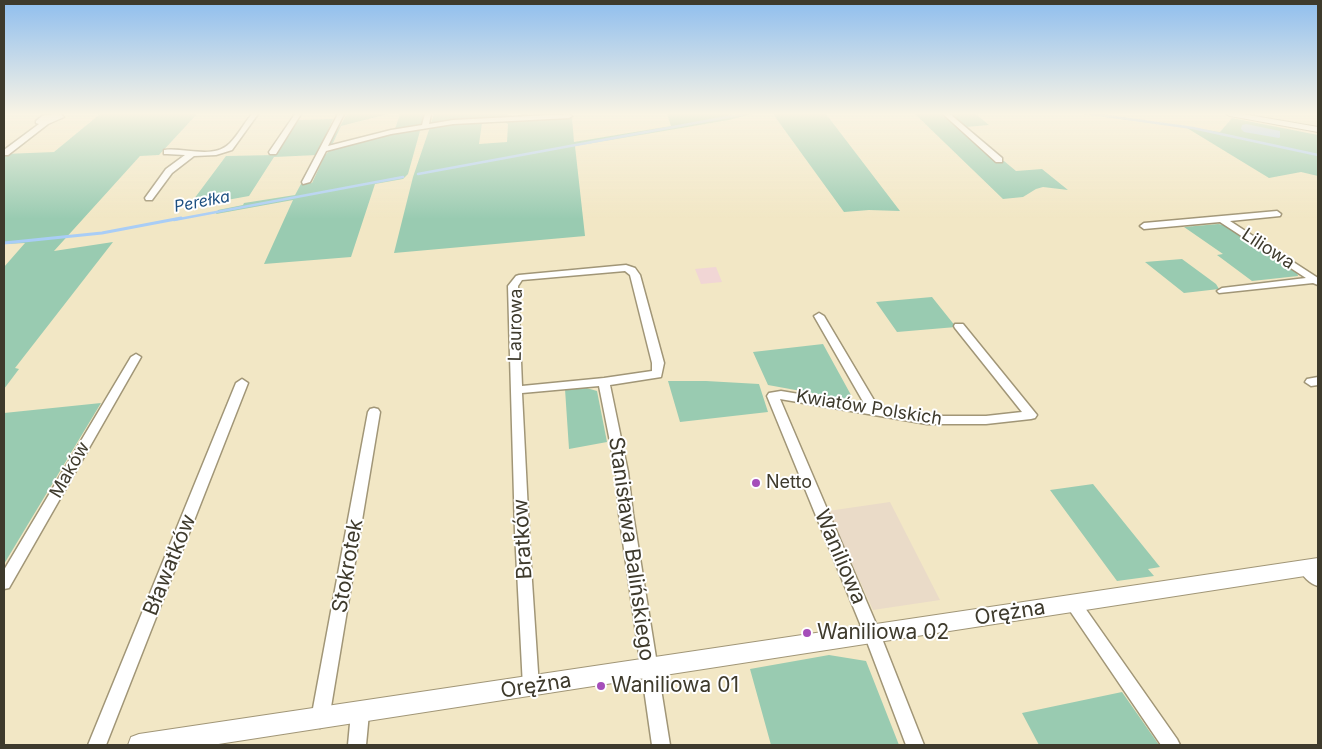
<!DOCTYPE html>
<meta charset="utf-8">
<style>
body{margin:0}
#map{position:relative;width:1322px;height:749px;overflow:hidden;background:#f2e7c5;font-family:Inter,sans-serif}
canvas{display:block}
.frame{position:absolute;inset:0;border:5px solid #3e3a2c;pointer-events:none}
</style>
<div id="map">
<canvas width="1322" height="749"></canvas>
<div class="frame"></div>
</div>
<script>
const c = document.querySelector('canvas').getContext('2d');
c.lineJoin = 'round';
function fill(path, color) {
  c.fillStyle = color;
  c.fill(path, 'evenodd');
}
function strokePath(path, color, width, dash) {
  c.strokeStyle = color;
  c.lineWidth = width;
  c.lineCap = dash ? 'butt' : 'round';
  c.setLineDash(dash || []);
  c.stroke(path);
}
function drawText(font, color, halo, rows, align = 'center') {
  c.font = font + ' Inter,sans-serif';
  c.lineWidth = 4;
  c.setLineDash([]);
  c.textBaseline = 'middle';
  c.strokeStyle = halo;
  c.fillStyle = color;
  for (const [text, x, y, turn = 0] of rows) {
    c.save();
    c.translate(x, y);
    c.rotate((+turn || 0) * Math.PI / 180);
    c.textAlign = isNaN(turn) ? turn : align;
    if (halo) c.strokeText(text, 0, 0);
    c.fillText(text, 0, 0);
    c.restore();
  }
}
fill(new Path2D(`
 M716 267 722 282 701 284 695 269Z`), '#f1d6d5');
fill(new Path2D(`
 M890 502 940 600 873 610 828 511Z`), '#eadbc8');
fill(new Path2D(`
 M100 114H197L159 155 140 156 54 251 113 242 15 368 19 369 4 389V267L25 243 4 244V154L54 152Z
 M347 114H388L341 126 333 143 342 144 395 129 400 114H427L424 123 418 126 334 146 329 145Z
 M434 114H509L504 118 434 123H431Z
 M667 114H729L730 115 752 114 729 120 575 146 585 236 394 253 413 177 430 127 471 122V124L482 123 479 144 507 142 508 124 504 122 572 117 574 142 671 126Z
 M773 114H826L900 211 869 210 844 212Z
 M915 114H940L959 126 998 161H1004L1016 171 1042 169 1068 190 1043 187 1036 189 1023 197 1003 199Z
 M948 114H976L989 125 966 127Z
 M1084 114H1101L1220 132 1232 118 1318 135V176L1301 172 1269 178 1187 128Z
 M333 119 317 155 274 157 249 196 188 207 226 156 275 155 297 120Z
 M417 129 420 131 408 174 403 179 375 184 351 257 264 264 293 200 216 214 218 210 243 205 244 203 295 195 301 184 312 183 325 155 329 151 393 133Z
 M1218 224 1225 225 1297 272 1298 276 1252 281 1217 255 1223 254 1184 227Z
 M1182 259 1216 284 1219 289 1184 293 1145 262Z
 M932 297 956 327 897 332 876 302Z
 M823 344 851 395 845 399 768 385 753 352Z
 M668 381H706L759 384 768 412 680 422Z
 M583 387 597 391 607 442 569 449 565 389Z
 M101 403 4 564V413Z
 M1093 484 1160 567 1148 569 1154 576 1117 581 1050 490Z
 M829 655 866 661 899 745H771L750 669Z
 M1122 692 1159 745H1039L1022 713Z`), '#99cbb1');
fill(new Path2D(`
 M1246 124 1280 131V137L1279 138 1244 132 1241 129 1242 125Z`), '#a9cdf6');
strokePath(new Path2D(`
 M1092 114 1193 128 1318 155
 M418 174 744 114
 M174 220 403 177`), '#a9cdf6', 2.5);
strokePath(new Path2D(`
 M4 243 102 233 181 218`), '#a9cdf6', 3);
const minor = new Path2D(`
 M52 114H60L64 117 48 124 8 155H4V150L39 124 36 123V121L42 116Z
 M252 114H258L232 150 216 155 194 156 172 173 152 200H146L145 198 166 169 185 155 167 154H164V150C185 147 213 160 230 143 239 134 244 123 252 114Z
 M295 114H301L276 154H270L269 152Z
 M338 114H344L328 146 391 130 422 125 425 114H431L429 124 453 120 569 114 572 116 569 118 453 124 391 134 326 151 310 182 303 184 302 182Z
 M943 114H950L1002 158V162H996Z
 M1277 211 1281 214 1280 216 1230 221 1318 278V285L1313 283 1219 293 1217 291 1222 288 1306 278 1220 222 1144 229 1140 226 1144 223Z
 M626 265 635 268 640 275 664 363 661 377 610 385 628 472 633 514 670 745H652L619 514 616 472 599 386 522 393 530 551 539 687 537 693 531 695 525 693 523 687 515 532 508 286 516 276 519 275ZM625 271 630 275 652 363V371L604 378 522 386 518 286 522 280Z
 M819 313 824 316 878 407 927 416H986L1022 412 955 328 954 326 955 324H963L1037 415 1035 418 1031 419 986 424H927L780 399 877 626 924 745H906L861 626 767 396 769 393 781 391 865 405 814 316Z
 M136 354 141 357 9 588 4 589V570L131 357Z
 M1318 377V385L1311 386 1305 382 1307 379Z
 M242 379 248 383 106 745H88L236 383Z
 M374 408 378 409 380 412 329 719 326 725 320 728 314 725 311 719 368 412 370 409Z
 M1306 562 1311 564 1318 570V586C1310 584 1302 576 1299 568L1301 564Z
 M1073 596 1078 598 1177 739 1180 745H1161L1068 608 1065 603 1068 598Z
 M360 704 366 707 369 713 366 745H348L351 713 354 707Z`);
const tertiary = new Path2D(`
 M1226 114H1243L1318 127V132L1230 116Z
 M1318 558V574L212 745H128L131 737 139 734Z`);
strokePath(minor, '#a19677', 3);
strokePath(tertiary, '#a19677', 2);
fill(minor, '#fff');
fill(tertiary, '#fff');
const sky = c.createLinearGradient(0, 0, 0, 219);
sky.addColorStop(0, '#8fbeee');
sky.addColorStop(0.52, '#f9f4e5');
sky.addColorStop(1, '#f9f4e500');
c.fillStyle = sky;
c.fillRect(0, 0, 1322, 219);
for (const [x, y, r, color] of [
 [756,483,5,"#a54eba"],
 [807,633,5,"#a54eba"],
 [601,686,5,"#a54eba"]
]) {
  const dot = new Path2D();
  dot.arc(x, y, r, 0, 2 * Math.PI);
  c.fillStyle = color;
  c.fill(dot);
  strokePath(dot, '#fff', 2);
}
drawText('italic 16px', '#1d4f81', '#fff', [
 ["Perełka",202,202,-11]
]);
drawText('18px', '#3e3a2c', '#fff', [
 ["Liliowa",1268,249,33],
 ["Laurowa",516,325,-89],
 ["Kwiatów Polskich",869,408,9],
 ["Maków",70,470,-60]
]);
drawText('18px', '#3e3a2c', '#fff', [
 ["Netto",766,483]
], 'left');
drawText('21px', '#3e3a2c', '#fff', [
 ["Bratków",523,539,-93],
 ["Stanisława Balińskiego",631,549,82],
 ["Waniliowa",840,557,67],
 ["Bławatków",170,565,-68],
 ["Stokrotek",348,566,-80],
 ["Orężna",1010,613,-9],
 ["Orężna",536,686,-9]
]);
drawText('21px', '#3e3a2c', '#fff', [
 ["Waniliowa 02",817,633],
 ["Waniliowa 01",611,686]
], 'left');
</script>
